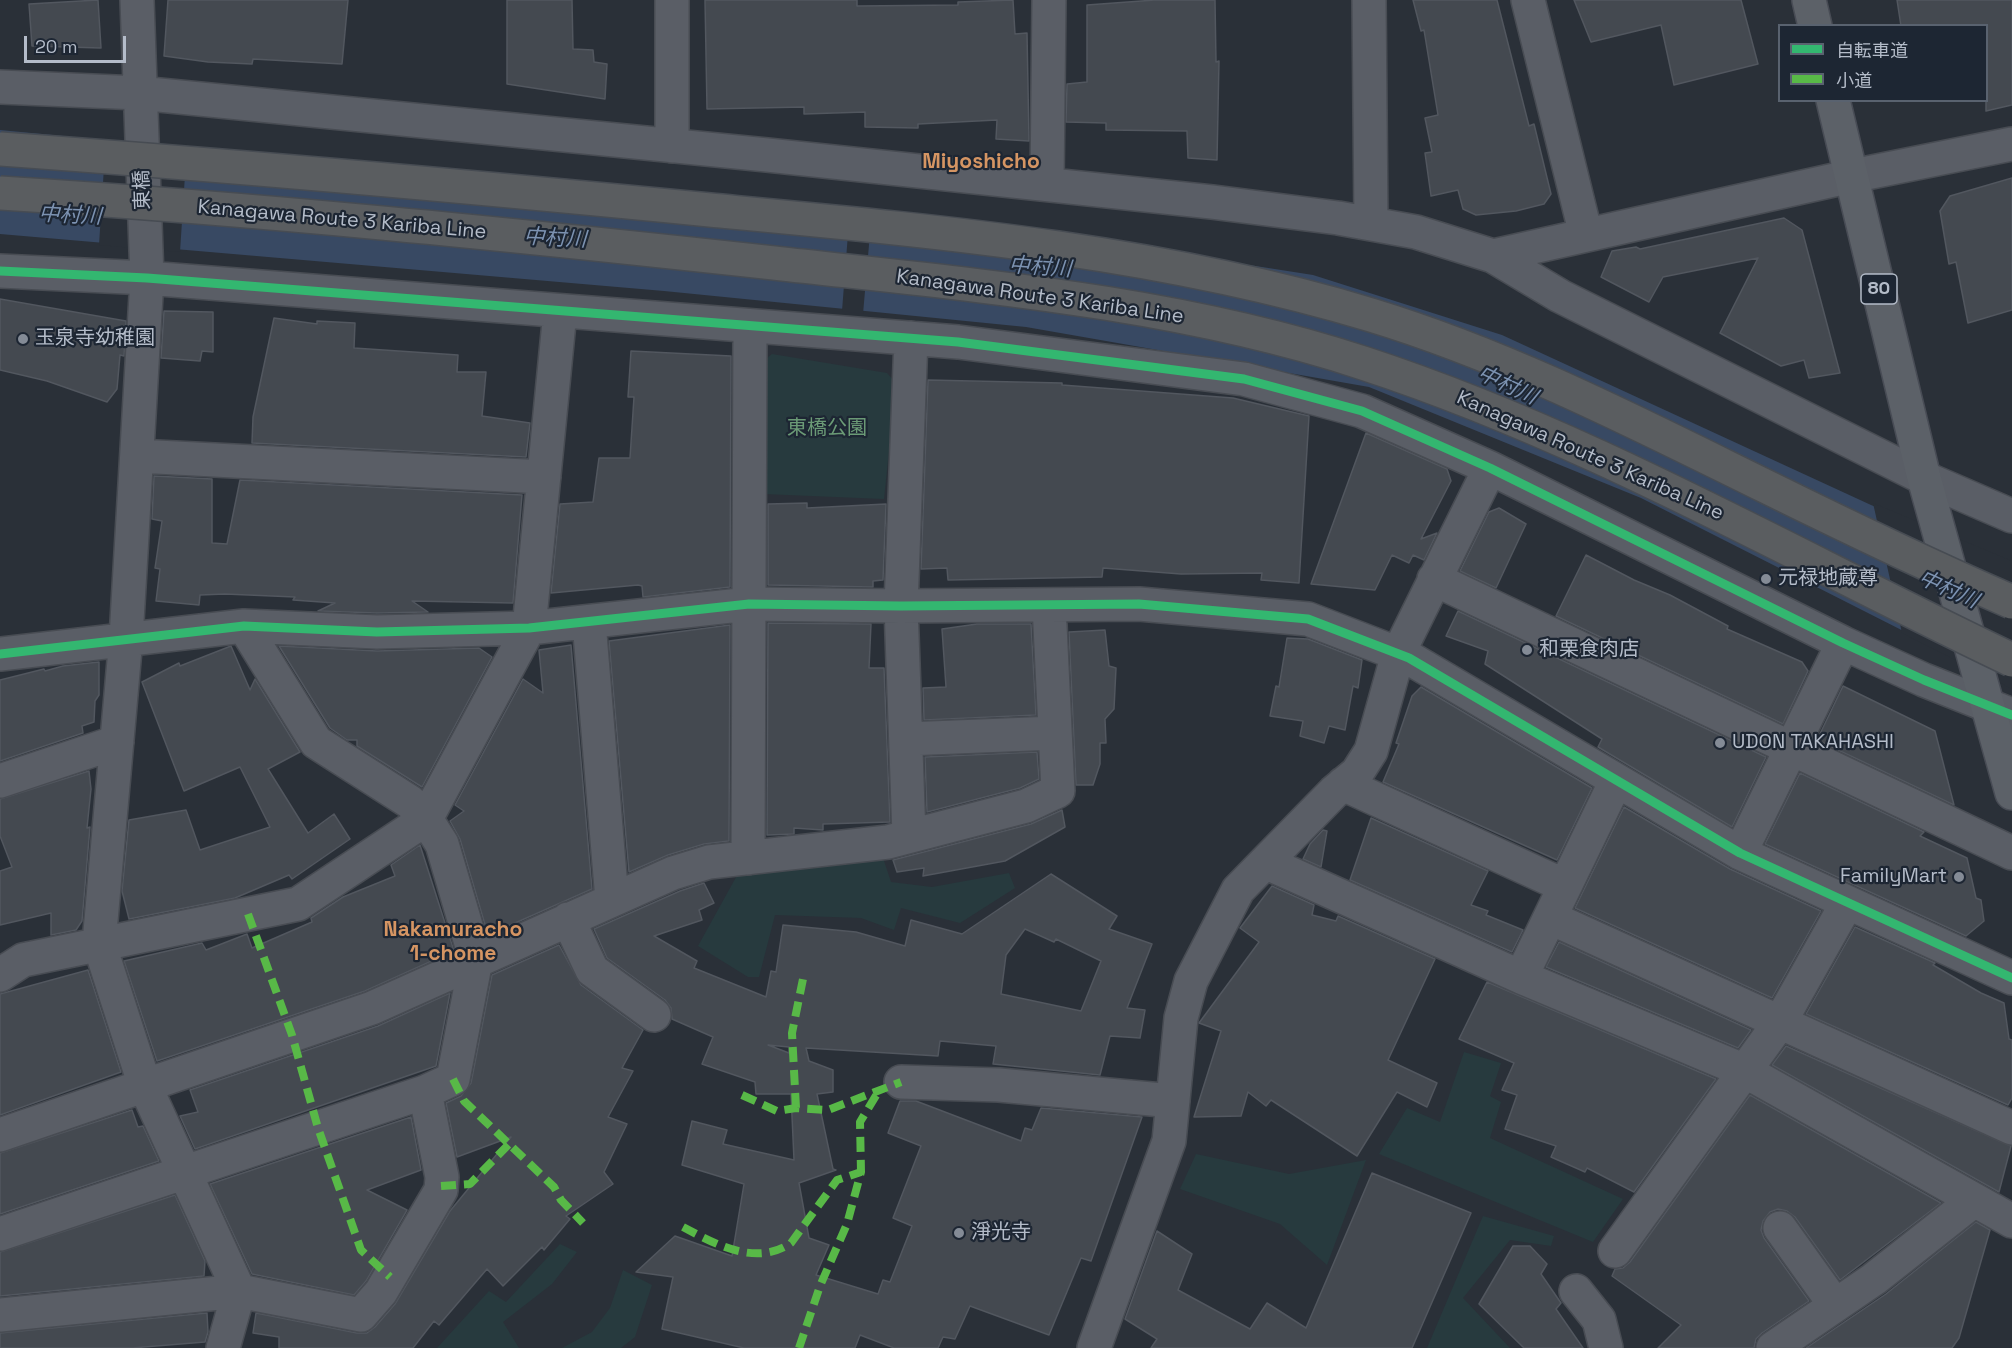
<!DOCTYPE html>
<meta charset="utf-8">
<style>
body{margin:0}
#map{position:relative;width:2012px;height:1348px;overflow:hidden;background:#2a3038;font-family:"Space Grotesk","Noto Sans JP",sans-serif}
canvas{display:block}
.legend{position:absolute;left:1778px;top:24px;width:210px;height:78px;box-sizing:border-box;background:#1d2633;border:2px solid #59626f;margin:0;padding:8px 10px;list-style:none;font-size:18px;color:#b4bcc9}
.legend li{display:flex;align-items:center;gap:12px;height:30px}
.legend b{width:30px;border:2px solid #59626f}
.scale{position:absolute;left:24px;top:36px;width:102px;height:27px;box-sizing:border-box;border:3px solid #b4bcc9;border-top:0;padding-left:8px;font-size:18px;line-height:21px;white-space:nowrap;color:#b4bcc9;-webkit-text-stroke:4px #1d2633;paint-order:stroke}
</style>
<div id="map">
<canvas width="2012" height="1348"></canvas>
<ul class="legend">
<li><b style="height:8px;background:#33b770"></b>自転車道</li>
<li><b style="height:8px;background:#58b947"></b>小道</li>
</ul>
<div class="scale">20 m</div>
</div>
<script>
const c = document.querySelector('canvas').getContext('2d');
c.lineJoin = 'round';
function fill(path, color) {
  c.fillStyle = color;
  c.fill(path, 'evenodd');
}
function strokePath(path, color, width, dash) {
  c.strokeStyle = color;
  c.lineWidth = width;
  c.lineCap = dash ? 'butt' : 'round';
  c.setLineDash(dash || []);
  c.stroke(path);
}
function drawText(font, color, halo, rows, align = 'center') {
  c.font = font + ' "Space Grotesk","Noto Sans JP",sans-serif';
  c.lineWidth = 4.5;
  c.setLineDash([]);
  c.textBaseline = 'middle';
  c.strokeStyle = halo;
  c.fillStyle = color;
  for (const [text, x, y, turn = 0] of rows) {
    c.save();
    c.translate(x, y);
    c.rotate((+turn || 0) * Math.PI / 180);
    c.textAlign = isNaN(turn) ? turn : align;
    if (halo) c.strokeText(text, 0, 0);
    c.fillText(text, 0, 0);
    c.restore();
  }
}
fill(new Path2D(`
 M772 354 887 373 896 383 884 499 764 494 763 361Z
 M882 855 891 882 932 887 1009 873 1015 888 960 923 901 908 894 930 861 918 775 915 759 977H748L698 946 740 870Z
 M1464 1052 1501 1063 1490 1096 1501 1102 1490 1138 1623 1199 1593 1242 1379 1154 1407 1108 1440 1122Z
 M1196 1154 1289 1174 1366 1160 1327 1265 1280 1224 1180 1189Z
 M1483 1216 1554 1236 1551 1246 1510 1240 1463 1298 1510 1348H1427Z
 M560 1244 577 1252 552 1284 503 1322 519 1348H437L489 1291 506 1302Z
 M623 1270 652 1285 635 1337 621 1348H562L592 1332 610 1308Z`), '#273a3e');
fill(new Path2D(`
 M0 130 981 223 1313 275 1502 335 1871 505 2012 564V686L1641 498 1369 387 1026 327 664 291 0 234Z`), '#384963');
fill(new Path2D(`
 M106 136 187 144 180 252 99 245Z
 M850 208 872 210 863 314 842 311Z
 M1873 503 2012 561V689L1902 633Z`), '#2a3038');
const building = new Path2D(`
 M98 0 101 48 32 46 29 4Z
 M168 0H348L342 64 253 59 252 64 208 62 164 56Z
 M507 0H572L573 49 593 50 594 62 607 64 605 99 507 84Z
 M705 0H857V6L958 5V2L1013 0 1015 34 1027 33 1029 141 996 139 997 120 918 124V128L865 127V112L804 114V107L707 109Z
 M1155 0H1215L1216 62 1219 61 1217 160 1188 158 1187 131 1106 130V123L1066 122 1067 84 1087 82V5Z
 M1413 0H1497L1529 126 1534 124 1551 194 1544 204 1516 211 1476 215 1463 209 1458 190 1431 196 1425 153 1432 152 1425 118 1438 115 1424 30 1421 31Z
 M1574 0H1741L1758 64 1674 85 1661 25 1591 42Z
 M1897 0H2012V105L1986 111V26H1901Z
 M2012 178V310L1968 323 1956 262 1949 264 1940 211 1950 196Z
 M1784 218 1802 230 1840 373 1809 378 1804 360 1781 366 1720 333 1758 258 1663 277 1649 302 1601 277 1612 251 1636 247 1640 249Z
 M0 299 126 321 124 356 120 355 117 389 107 402 47 381 0 370Z
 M164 311 213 312V352L202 351 200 361 161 358Z
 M274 318 317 324V321L355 323 354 348 458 355 457 372H486L482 416 530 423 526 457 252 443 253 417Z
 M631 351 731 356 730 587 643 597 642 586 638 585 551 593 560 504 593 502 599 458H630L634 397H628Z
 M928 380 1062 383V385L1233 398 1309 416 1299 583 1261 580 1262 573 1181 574 1103 568 1102 577 948 580 947 568 921 569Z
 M1366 433 1447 469 1451 481 1421 539 1437 533 1424 560 1413 555 1409 563 1392 555 1375 590 1311 584Z
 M154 476 212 479V543L227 544 240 480 522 495 513 603 412 601 428 612 377 613 318 611 335 603 293 600 295 597 225 594 200 595 199 605 156 601 160 569 155 568 162 521 152 519Z
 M807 503V508L886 504 883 580 873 581V587L768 585V504Z
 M1499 508 1526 524 1496 588 1460 571 1489 512Z
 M1586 555 1634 580 1670 595 1728 626 1727 629 1802 662 1808 671 1783 724 1556 616Z
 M1458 611 1766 757 1732 827 1598 747 1602 739 1485 664 1488 651 1446 636Z
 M768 623 871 624 869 668H884L890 822 823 824V830L794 828V834L767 835Z
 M977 624H1031L1036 715 924 720 923 688 946 687 942 629Z
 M730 625 729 841 704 844 668 855 629 872 609 641Z
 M1105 630 1109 666 1116 668 1114 709 1105 719 1106 743H1100V764L1093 785H1076L1069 632Z
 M1287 638 1308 639 1362 660 1358 688 1353 686 1345 730 1329 726 1324 743 1300 736 1303 721 1270 716 1276 686 1279 687Z
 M571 645 592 889 488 935 460 839 450 821 464 811 455 805 523 679 543 693 539 650Z
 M231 646 250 690 255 679 300 752 268 769 308 833 334 814 350 839 292 879 289 875 235 898 129 919 122 891 129 820 186 810 200 850 270 827 240 767 184 791 142 682 179 663 180 666Z
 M279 646 377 651 479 648 492 657 422 787 357 746V740H347L330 728Z
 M99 662V695L95 701 94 722 82 726 83 733 0 761V680L44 669 45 671 63 666Z
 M1843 686 1935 731 1954 805 1817 740Z
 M1421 687 1592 788 1557 860 1383 782 1399 744 1396 743 1412 696Z
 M1037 752 1039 779 1020 788 927 812 925 757Z
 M89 771 91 789 87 828 90 827 82 921 76 930 51 935V913L0 925V871L12 867 0 836V799Z
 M1800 773 1924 832 1920 836 1967 858 1976 898 1981 900 1984 921 1966 936 1765 844Z
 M1624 807 1730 869 1821 911 1772 998 1575 908Z
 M1062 810 1065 827 1005 861 923 876 924 868 897 872 893 860 1031 824Z
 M1371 818 1488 871 1471 905 1488 911 1486 915 1523 930 1512 952 1350 880Z
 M1323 830 1327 831 1321 867 1303 859 1310 844Z
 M420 845 454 951 365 991 157 1061 124 961 202 943 206 950 247 934 252 948 312 922 311 918 343 897 395 876 391 865Z
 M1051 874 1117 916 1109 929 1152 944 1127 1008 1145 1010 1140 1038 1110 1036 1100 1075 993 1064 996 1046 940 1041 938 1056 806 1048 809 1061 833 1070V1092L817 1094 833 1169 836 1170 799 1183 809 1238 829 1245 816 1275 878 1294 883 1280 890 1282 912 1226 893 1218 921 1146 888 1133 900 1101H916L1021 1141 1025 1128 1032 1130 1041 1108 1142 1117 1091 1261 1081 1258 1049 1335 970 1306 955 1339 943 1337 938 1348H894L860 1335 855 1348H744L662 1329 673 1277 636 1272 675 1236 732 1256 744 1184 682 1165 692 1121 727 1130 723 1144 794 1160 791 1094H756L755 1082 702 1064 713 1037 672 1019 671 1008 665 1000 607 958 594 929 680 891 704 883 714 903 699 910 702 920 654 936 697 961 694 968 766 997 771 971 776 972 783 925 856 932 905 946 911 920 962 934ZM1025 929 1054 942 1056 939 1101 961 1081 1011 1001 994 1006 955ZM768 1045 789 1047V1053Z
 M1272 886 1314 905 1312 915 1336 921 1338 916 1435 959 1388 1060 1437 1083 1427 1107 1397 1092 1357 1156 1271 1100 1266 1106 1248 1092 1241 1116 1194 1117 1221 1031 1199 1023 1259 942 1240 928Z
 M1855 927 1935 963 1933 965 1981 993 2004 1003 2009 1039 2012 1040V1098L2008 1105 1806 1014Z
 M1559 942 1751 1030 1738 1048 1546 967Z
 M559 945 581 985 643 1030 622 1068 633 1071 608 1117 627 1124 604 1172 613 1184 566 1216 570 1219 544 1250 542 1247 503 1286 487 1269 439 1325 434 1321 413 1348H279V1337L253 1333 256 1313 357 1333H367L375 1327 395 1304 450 1211 511 1137 457 1157 446 1103 461 1096 471 1083 492 975Z
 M88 970 121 1072 0 1115V994Z
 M1487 982 1716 1079 1634 1192 1587 1168 1585 1172 1551 1157 1556 1146 1505 1129 1517 1095 1502 1090 1514 1063 1459 1039Z
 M450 993 436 1066 195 1149 180 1116 198 1112 190 1090 378 1026Z
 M1786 1046 2011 1146 1999 1192 1772 1065Z
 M1750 1095 1941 1203 1840 1280 1795 1217 1787 1211 1778 1209 1770 1212 1763 1221 1761 1230 1764 1238 1809 1301 1762 1333 1756 1339 1754 1348H1658L1681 1325 1612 1276 1615 1269 1623 1268 1630 1262Z
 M132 1110 138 1127 143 1126 159 1161 0 1214V1153Z
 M411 1117 421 1170 367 1190 407 1210 366 1281 354 1295 252 1274 210 1184Z
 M1372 1173 1471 1213 1412 1348H1151L1157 1339 1125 1319 1157 1231 1192 1254 1178 1290 1250 1329 1267 1303 1306 1328Z
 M175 1195 205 1261 204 1276 0 1296V1252Z
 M1976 1222 1990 1230 1959 1338 1952 1348H1806L1886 1294Z
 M1513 1246H1530L1547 1264 1541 1274 1561 1303 1556 1309 1583 1348H1524L1479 1304Z
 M207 1313 208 1332 205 1342 132 1348H0V1333Z`);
fill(building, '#444950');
strokePath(building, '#52575f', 1.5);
const minor = new Path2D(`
 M137 0 147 278 126 638 99 943 145 1086 239 1291 223 1348
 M672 0V146
 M1369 0 1371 223
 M1528 0 1586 235
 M0 87 139 93 767 155 1212 202 1338 218 1416 232 1493 256 1560 296 1924 478 2012 516
 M1047 184 1049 0
 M1493 256 1852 176 2012 144
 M0 271 147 278 958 342 1244 379 1362 411 1490 468 1843 643 1924 680 2012 715
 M137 456 544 477
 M1434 579 2012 853
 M589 622 612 900
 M0 654 244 626 377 632 529 628 749 604 901 606 1139 604 1308 619 1409 658 1740 853 2012 978
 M906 739 1055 733
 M0 781 117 742
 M1343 784 1565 886
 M909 836 901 606 911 338
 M1740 853 1843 643
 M748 858 750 326
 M1267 863 1521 977 1745 1071 2012 1221
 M1551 918 2012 1128
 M568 919 592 970 654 1015
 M0 975 23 960 298 904 426 819 529 628 560 312
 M1521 977 1616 781
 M901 1082 999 1085 1173 1101
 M0 1135 372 1008 673 873 709 862 888 842 1026 806 1058 791 1049 605
 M1780 1228 1835 1305
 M0 1234 425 1092 453 1079 476 960 442 844 426 819 410 802 316 742 244 626
 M1615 1251 1780 1022 1847 903
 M1576 1291 1599 1320 1606 1348
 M0 1315 239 1291 361 1315 381 1292 441 1190 442 1177 425 1092
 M1094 1348 1169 1141 1181 1018 1191 981 1238 890 1334 792 1357 773 1371 751 1398 654 1490 468
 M1773 1348 1874 1279 1973 1201`);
const major = new Path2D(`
 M1809 0 1815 26
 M1833 100 1924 478 2012 793`);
strokePath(minor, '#484c53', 36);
strokePath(major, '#484c55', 36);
strokePath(minor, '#5a5e66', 33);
strokePath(major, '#5c6168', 33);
const highwayBridge = new Path2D(`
 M0 149C237 166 474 187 710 210 933 231 1156 250 1371 315 1509 357 1637 423 1765 486 1846 526 1929 566 2012 602
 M0 193C259 209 516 235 774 263 971 285 1174 301 1363 363 1590 437 1797 558 2012 660`);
strokePath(highwayBridge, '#474c53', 36, []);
strokePath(highwayBridge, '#5a5d60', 33);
strokePath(new Path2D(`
 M248 914 292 1035 318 1128 361 1250 390 1277
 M453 1079 464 1101 554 1187 561 1200 583 1223
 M742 1095 777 1111 796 1108 828 1110 901 1082
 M796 1108 792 1033 804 974
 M441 1186 470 1184 509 1144
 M683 1227C715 1244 756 1267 791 1243L837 1180 861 1172
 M799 1348 820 1286 847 1224 861 1172 860 1122 880 1089`), '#58b947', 8, [15, 8]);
strokePath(new Path2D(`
 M0 271 147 278 958 342 1244 379 1362 411 1490 468 1843 643 1924 680 2012 715
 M0 654 244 626 377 632 529 628 749 604 901 606 1139 604 1308 619 1409 658 1740 853 2012 978`), '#33b770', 9);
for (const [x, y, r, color] of [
 [23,339,6,"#848b96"],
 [1766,579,6,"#848b96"],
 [1527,650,6,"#848b96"],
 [1720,743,6,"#848b96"],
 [1959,877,6,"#848b96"],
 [959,1233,6,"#848b96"]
]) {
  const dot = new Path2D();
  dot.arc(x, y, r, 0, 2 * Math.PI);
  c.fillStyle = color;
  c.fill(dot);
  strokePath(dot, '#1d2633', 2);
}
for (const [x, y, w] of [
 [1879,289,36]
]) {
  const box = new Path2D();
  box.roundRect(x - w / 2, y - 15, w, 30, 4.5);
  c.fillStyle = '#1d2633';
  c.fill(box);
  strokePath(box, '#b4bcc9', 1.5);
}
drawText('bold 18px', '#b4bcc9', null, [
 ["80",1879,289]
]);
drawText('20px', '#b4bcc9', '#1d2633', [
 ["東橋",143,190,-92],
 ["Kanagawa Route 3 Kariba Line",342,220,5],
 ["Kanagawa Route 3 Kariba Line",1040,297,8],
 ["Kanagawa Route 3 Kariba Line",1590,456,24]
]);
drawText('20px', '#b4bcc9', '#1d2633', [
 ["玉泉寺幼稚園",35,339],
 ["元禄地蔵尊",1778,579],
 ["和栗食肉店",1539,650],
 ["UDON TAKAHASHI",1732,743],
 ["FamilyMart",1947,877,"right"],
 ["淨光寺",971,1233]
], 'left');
drawText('20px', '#6b9a76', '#1d2633', [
 ["東橋公園",827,429]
]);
drawText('bold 21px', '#d59563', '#1d2633', [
 ["Miyoshicho",981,162],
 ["Nakamuracho",453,930],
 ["1-chome",453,954]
]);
drawText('italic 21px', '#7c92b1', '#1d2633', [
 ["中村川",70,216,3],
 ["中村川",555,239,3],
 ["中村川",1040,268,4],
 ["中村川",1507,386,25],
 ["中村川",1948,590,24]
]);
</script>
